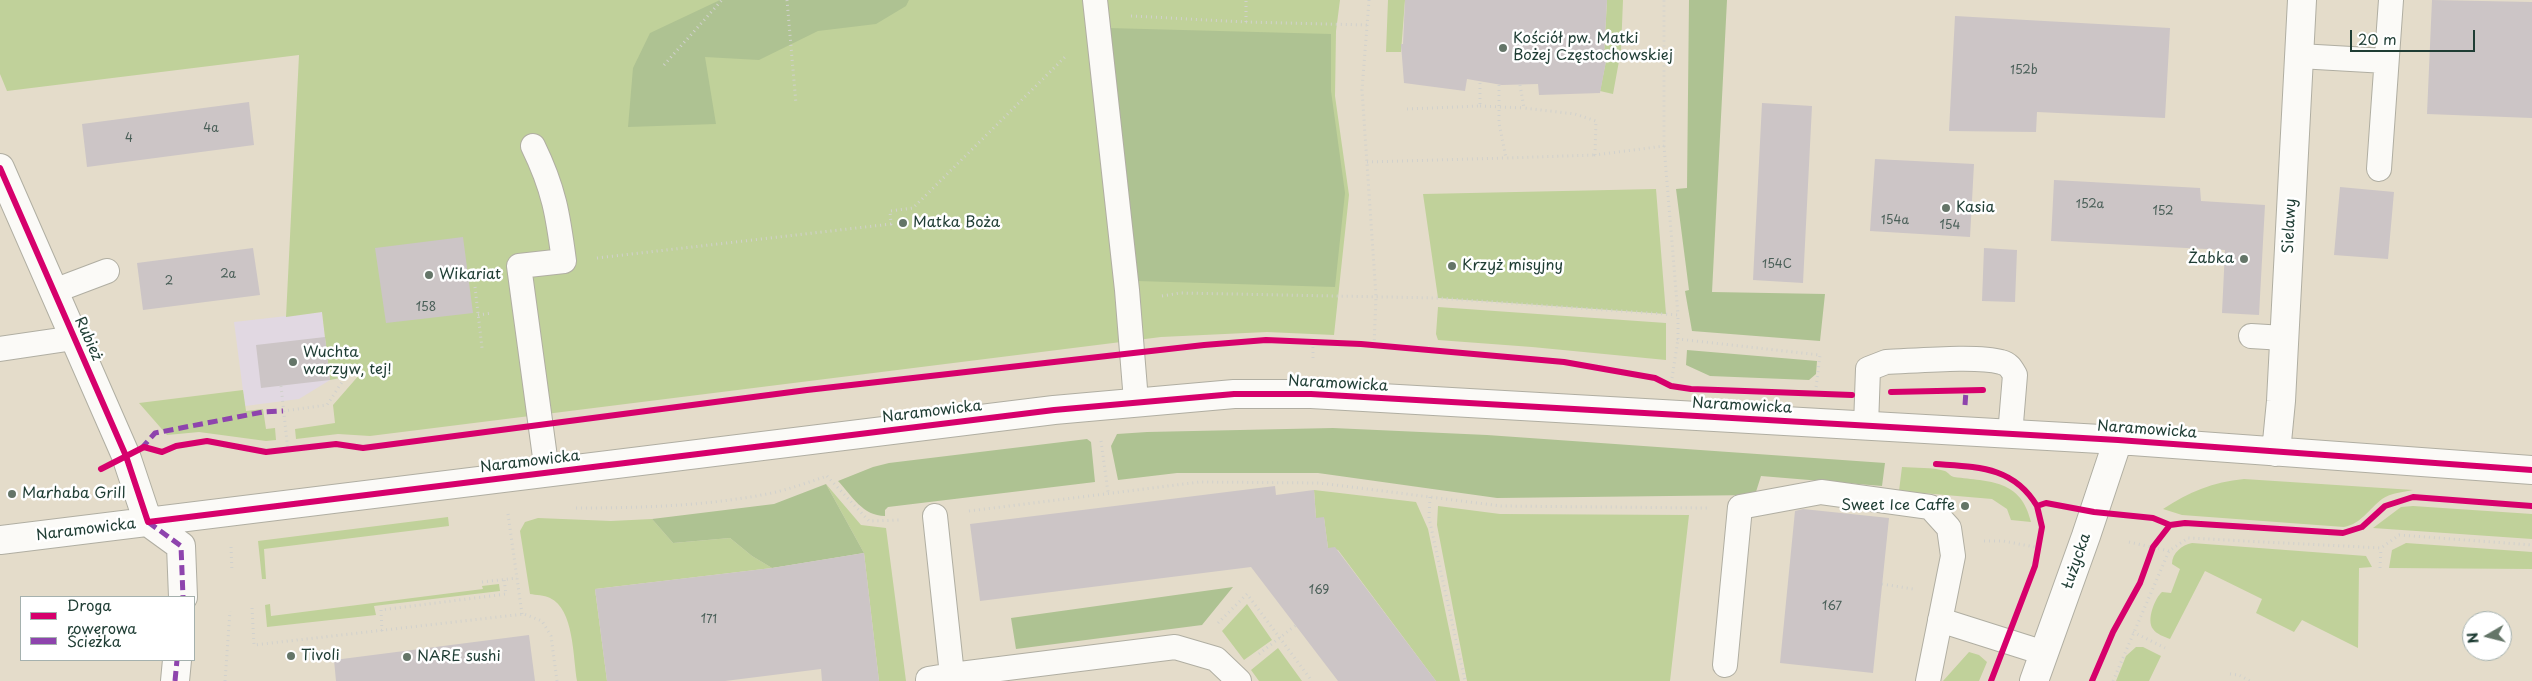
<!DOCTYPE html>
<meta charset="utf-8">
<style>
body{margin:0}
#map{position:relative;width:2532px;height:681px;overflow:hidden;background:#e4dcca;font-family:"Playpen Sans",sans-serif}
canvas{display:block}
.legend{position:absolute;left:20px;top:596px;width:175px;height:65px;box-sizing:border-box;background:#fff;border:1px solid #a5b1ae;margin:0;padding:6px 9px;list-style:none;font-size:15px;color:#1f3d34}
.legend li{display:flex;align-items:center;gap:10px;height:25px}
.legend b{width:25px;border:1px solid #a5b1ae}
.north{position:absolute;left:2462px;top:611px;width:50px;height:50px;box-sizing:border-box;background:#fff;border:1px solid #a5b1ae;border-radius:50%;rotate:262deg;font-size:14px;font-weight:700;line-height:20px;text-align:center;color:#1f3d34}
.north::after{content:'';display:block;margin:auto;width:18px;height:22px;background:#647568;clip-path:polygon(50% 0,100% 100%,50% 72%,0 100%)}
.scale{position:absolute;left:2350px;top:30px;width:125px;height:22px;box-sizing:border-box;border:2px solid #1f3d34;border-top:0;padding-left:6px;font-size:15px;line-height:18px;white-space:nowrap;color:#1f3d34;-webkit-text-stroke:4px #fff;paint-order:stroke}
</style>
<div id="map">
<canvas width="2532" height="681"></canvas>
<ul class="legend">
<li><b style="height:6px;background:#d6006c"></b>Droga rowerowa</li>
<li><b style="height:6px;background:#8e44ad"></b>Ścieżka</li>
</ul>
<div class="north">N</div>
<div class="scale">20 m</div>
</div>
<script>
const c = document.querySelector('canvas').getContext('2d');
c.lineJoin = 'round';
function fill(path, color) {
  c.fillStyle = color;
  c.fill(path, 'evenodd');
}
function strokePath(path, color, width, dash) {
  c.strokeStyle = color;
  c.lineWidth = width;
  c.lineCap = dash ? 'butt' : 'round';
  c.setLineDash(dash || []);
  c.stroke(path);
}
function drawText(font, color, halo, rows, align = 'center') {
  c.font = font + ' "Playpen Sans",sans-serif';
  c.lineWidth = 5;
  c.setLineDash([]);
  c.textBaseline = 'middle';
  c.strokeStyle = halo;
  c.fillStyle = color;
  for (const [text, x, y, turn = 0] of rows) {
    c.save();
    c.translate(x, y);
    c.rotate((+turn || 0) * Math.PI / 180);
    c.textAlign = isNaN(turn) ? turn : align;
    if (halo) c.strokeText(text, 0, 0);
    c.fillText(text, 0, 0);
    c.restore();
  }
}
fill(new Path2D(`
 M322 312 330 380 299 399 245 406 234 322Z`), '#e1d8e2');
fill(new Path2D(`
 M0 0H1340L1336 31 1335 96 1349 195 1334 335 1267 332 1161 337 370 436 338 434 296 439 295 429 335 423 333 405 360 374 330 380 322 312 286 317 299 55 7 91 0 74Z
 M1388 0H1405L1401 52H1386Z
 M1607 0H1623L1621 50 1613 94 1600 91 1607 56 1604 55Z
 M1656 189 1666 314 1438 298 1423 194Z
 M1438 307 1666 323V360L1532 347 1438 340 1436 334Z
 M243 390 246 411 263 409 266 429 275 428 276 440 266 441 199 432 167 435 139 403Z
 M1902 467C1915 468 1932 467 1945 471 1949 473 1950 476 1954 477 1990 482 2021 479 2031 522L2011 520 2007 509 1992 499 1899 491Z
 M2244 479 2413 490C2403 492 2391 493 2382 499 2369 509 2361 524 2344 527L2182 515 2163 509C2189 492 2213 482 2244 479Z
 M826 484 861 525 886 528 906 681H879L864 553Z
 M1314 490 1416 502 1428 529 1460 681H1436L1338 550 1328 548 1324 518H1316Z
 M1438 506 1500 514 1689 515 1670 681H1467L1437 525Z
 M2413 506 2532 514V539L2373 528 2401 507Z
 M448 517 449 526 264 549 266 579H262L258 541Z
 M538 518 611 521 652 519 673 543 730 538 752 556 772 568 595 589 607 681H577C573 657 574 609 550 598 544 595 536 595 530 594L520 531 525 522Z
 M2192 543 2366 556 2372 567 2359 568 2358 648 2302 620 2294 632 2256 613 2262 599 2205 571 2170 639C2165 637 2156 634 2153 629 2146 620 2155 598 2162 592L2171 593 2180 569 2172 564C2172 553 2182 545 2192 543Z
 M2406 543 2532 552V569L2389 568 2392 550Z
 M499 584 500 591 374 606 376 615 267 627 265 605 270 604 271 616 483 589 482 586Z
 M1247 604 1272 640 1244 660 1222 631Z
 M2136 647H2143L2161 656 2149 681H2116L2126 656Z
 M1278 648 1302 681H1259L1251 670Z
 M1969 652 1979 655 1987 662 1979 681H1943Z`), '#c0d19a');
fill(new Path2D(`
 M720 0H909L906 6 876 24 818 31 759 60 705 57 716 124 628 127 633 68 650 33Z
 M1689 0H1727L1712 292 1825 294 1820 341 1692 331 1685 291 1689 290 1676 189 1687 188Z
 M1108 28 1331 34V91L1345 193 1335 287 1137 281Z
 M1687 350 1817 361 1816 374 1809 380 1710 376 1686 365Z
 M1333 428 1487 435 1885 463 1882 486 1761 476 1755 495 1497 498 1318 473H1177L1118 480 1111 446 1117 434 1147 432Z
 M1087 439 1091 442 1095 482 888 507 885 510V516C863 516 852 496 838 481L873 467 889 463Z
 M826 484 864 553 772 568 752 556 730 538 673 543 652 519 774 504Z
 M1233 587 1202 625 1016 649 1011 618Z`), '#aec292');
fill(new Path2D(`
 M1405 0H1607L1604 55 1607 56 1600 93 1539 95 1538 84 1502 85 1467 79 1465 91 1404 83 1401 44H1403Z
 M2432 0 2532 2V118L2427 114Z
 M1955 16 2170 28 2165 118 2037 112 2036 132 1949 131Z
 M249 102 254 145 87 167 82 124Z
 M1762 103 1812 106 1803 283 1753 280Z
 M1875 159 1974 164 1970 237 1870 231Z
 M2054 180 2200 188 2201 201 2265 205 2259 315 2222 313 2225 250 2051 241Z
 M2340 187 2394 192 2388 259 2334 255Z
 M463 237 473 313 386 323 375 248Z
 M253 248 260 295 143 310 137 263Z
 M1984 248 2017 250 2015 302 1982 301Z
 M325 337 330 380 261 388 256 345Z
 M1275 486 1276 495 1314 490 1316 518 1324 517 1328 548 1335 547 1436 681H1338L1251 567 980 601 970 524Z
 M1803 509 1889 518 1873 673 1780 663 1795 511Z
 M864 553 879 681H822L821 669 725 681H607L595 589 772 568Z
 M529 635 535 681H336L334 660Z`), '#ccc5c6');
const lane = new Path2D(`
 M1095 0 1127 290 1136 401
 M2299 56 2386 61
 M533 146C554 189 558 215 564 261L519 266 547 472
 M2379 169 2391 0
 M54 291 107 271
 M2251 336 2284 338
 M0 349 74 338
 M1866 426 1868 369 1886 362C1914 361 1977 355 2001 362 2009 364 2011 368 2015 375L2010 435
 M935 516 952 675
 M1940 620 2044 653
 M1725 665 1740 507 1821 492 1930 507 1949 528 1953 556 1928 681
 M928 681V679L952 675 1175 647 1216 659 1239 681`);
const street = new Path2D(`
 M0 168 126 456 148 522
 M2276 452 2281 401 2302 0
 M148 522 181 546 183 597
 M0 540 1054 410 1234 394H1311L2118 440 2532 470
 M175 681 177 660
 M2034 681 2086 536 2118 440`);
strokePath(lane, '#b0aea2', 26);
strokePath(street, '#b0aea2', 30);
strokePath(new Path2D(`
 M787 0 796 104
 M1369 0 1362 90 1376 296 1374 346
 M1131 16 1246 22 1367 25
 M1246 22V0
 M664 65 722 0
 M1499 85V123L1506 158 1595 155
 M1520 85 1524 108 1575 114 1596 121 1595 155 1664 146V0
 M1407 109 1480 106V82
 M1664 146 1678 315
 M1367 162 1506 158
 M597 258 891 224 890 211 913 208 1066 56
 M475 287 482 348
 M1162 296 1180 293 1438 298 1678 315V339L1820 355 1816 388
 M478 315 492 313
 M1313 358V342
 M1672 378 1678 339
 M281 386 288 451
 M283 411 327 405 346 376 349 362
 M1101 441 1108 492
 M827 476 869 521 901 520
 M1430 497 1429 518 1465 681
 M576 508C641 508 708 506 772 493 790 489 809 482 827 476
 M969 511 1200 482 1320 483 1501 506 1707 508
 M508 514 522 614
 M1984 541H2003L2040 548
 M2129 542 2169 551
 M231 547 232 572
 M2380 568 2381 548
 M482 582 517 578
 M1882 584 1913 589
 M252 608 254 645 524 614 542 621 551 636 557 681
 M1218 623 1247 594 1312 681
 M382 631 381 610 506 594 504 579
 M2133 632 2165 648
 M1259 654 1296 625
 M2230 674 2239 675 2250 681
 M225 681 230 611
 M2113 681 2169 551 2188 538 2381 548 2399 535 2532 545`), '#d1d1cd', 3, [1, 4]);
strokePath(lane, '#fbfaf7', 24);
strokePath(street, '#fbfaf7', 28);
strokePath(new Path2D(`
 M1480 106 1524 108`), '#d1d1cd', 3, [1, 4]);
strokePath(new Path2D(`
 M1965 405 1966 391
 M141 449 155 433 263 412 283 411
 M148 522 181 546 183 597
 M175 681 177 660`), '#8e44ad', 5, [10, 5]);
strokePath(new Path2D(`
 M0 168 126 456 148 522 1054 410 1234 394H1311L2118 440 2532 470
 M1891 392 1983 390
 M1936 464C1977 467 2013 466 2037 506
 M101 469 144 447 162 452 176 446 207 441 266 452 336 444 363 448 807 390 1204 345 1266 340 1361 344 1564 362 1655 378 1671 386 1691 389 1852 395
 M1991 681 2035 566 2042 527 2037 506 2046 503 2094 512 2153 518 2170 525 2185 523 2343 533 2362 527 2385 506 2413 497 2532 506
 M2092 681 2113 632 2140 583 2153 547 2170 525`), '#d6006c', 6);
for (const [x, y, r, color] of [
 [1503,48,5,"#647568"],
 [1946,208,5,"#647568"],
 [903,223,5,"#647568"],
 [2244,259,5,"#647568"],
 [1452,266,5,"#647568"],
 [429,275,5,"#647568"],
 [293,362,5,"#647568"],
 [12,494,5,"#647568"],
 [1965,506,5,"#647568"],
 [291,656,5,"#647568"],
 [407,657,5,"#647568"]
]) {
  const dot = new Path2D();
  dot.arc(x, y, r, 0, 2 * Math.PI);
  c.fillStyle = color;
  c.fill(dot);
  strokePath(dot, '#fff', 2);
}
drawText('12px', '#4a5f58', null, [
 ["152b",2024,71],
 ["4a",211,129],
 ["4",129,139],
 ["152a",2090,205],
 ["152",2163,212],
 ["154a",1895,221],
 ["154",1950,226],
 ["154C",1777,265],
 ["2a",228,275],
 ["2",169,282],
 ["158",426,308],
 ["169",1319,591],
 ["167",1832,607],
 ["171",709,620]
]);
drawText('15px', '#1f3d34', '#fff', [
 ["Kościół pw. Matki",1513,39],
 ["Bożej Częstochowskiej",1513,56],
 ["Kasia",1956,208],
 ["Matka Boża",913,223],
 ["Żabka",2234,259,"right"],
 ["Krzyż misyjny",1462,266],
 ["Wikariat",439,275],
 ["Wuchta",303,353],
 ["warzyw, tej!",303,370],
 ["Marhaba Grill",22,494],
 ["Sweet Ice Caffe",1955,506,"right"],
 ["Tivoli",301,656],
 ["NARE sushi",417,657]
], 'left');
drawText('15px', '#1f3d34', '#fff', [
 ["Sielawy",2290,226,-87],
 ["Rubież",88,339,66],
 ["Naramowicka",1338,384,3],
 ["Naramowicka",1742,406,3],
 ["Naramowicka",932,412,-7],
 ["Naramowicka",2147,430,4],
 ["Naramowicka",530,462,-7],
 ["Naramowicka",86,530,-7],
 ["Łużycka",2077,561,-71]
]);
</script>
